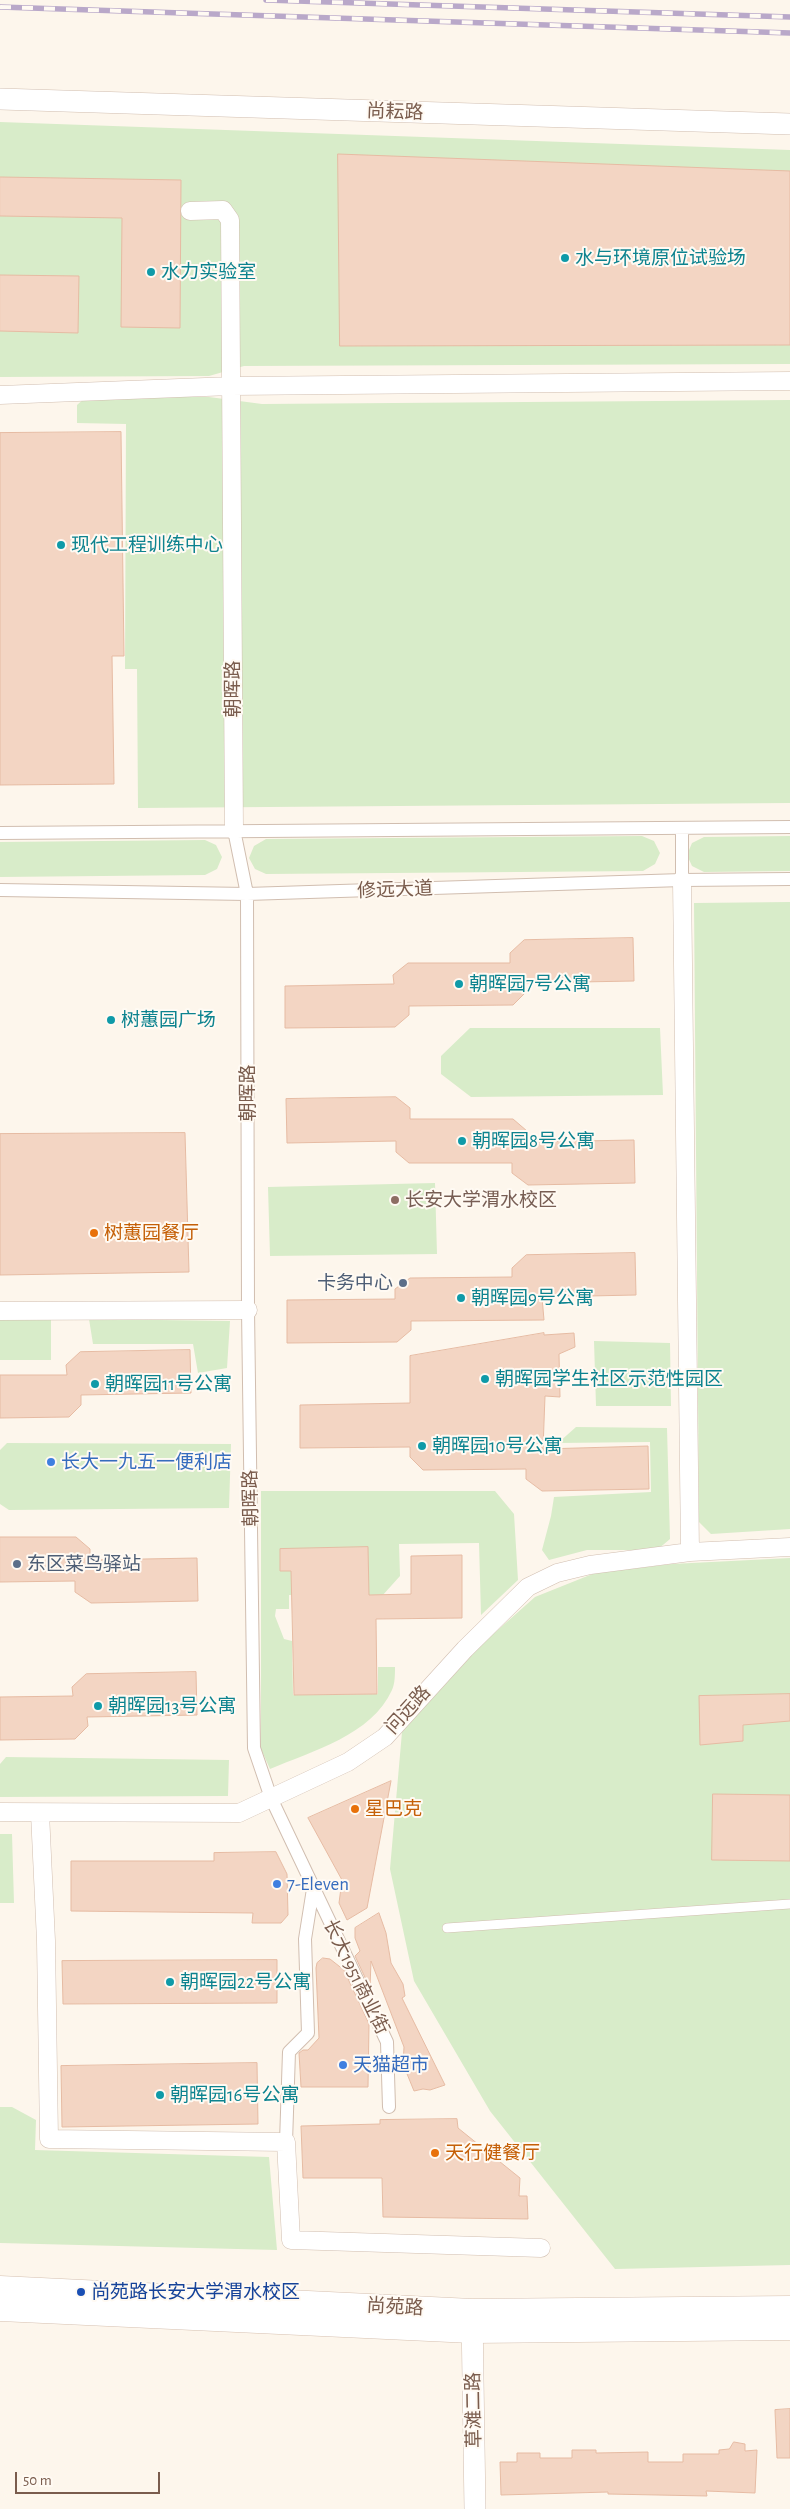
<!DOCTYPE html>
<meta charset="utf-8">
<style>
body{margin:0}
#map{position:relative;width:790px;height:2509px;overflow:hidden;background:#fdf6ec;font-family:"Alegreya Sans",sans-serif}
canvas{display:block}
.scale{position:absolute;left:15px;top:2472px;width:145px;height:22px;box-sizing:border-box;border:2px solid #7a5c4d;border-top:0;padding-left:6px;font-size:15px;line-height:18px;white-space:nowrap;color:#7a5c4d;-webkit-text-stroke:4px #fffaf3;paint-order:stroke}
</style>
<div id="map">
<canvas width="790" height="2509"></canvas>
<div class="scale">50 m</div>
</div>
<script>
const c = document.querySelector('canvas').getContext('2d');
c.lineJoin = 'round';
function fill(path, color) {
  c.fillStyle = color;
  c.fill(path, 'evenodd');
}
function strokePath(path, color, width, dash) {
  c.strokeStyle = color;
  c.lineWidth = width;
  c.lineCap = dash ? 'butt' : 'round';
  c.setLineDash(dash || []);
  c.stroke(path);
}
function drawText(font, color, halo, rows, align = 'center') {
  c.font = font + ' "Alegreya Sans","Noto Sans SC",sans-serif';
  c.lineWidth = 4;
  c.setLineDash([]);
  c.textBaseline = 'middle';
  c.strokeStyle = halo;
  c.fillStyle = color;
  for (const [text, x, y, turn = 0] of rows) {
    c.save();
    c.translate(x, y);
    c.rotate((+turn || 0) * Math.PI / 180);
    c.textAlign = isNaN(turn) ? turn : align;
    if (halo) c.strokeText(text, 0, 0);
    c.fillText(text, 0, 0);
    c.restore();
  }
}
fill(new Path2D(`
 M0 122 790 150V364L244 366 209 376 0 377Z
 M86 397H209L262 404 790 400V803L138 808 137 669H125L126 424 77 423V405Z
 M642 836 654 841 660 853 655 864 643 871 266 874 255 869 249 858 254 846 266 839Z
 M790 836V871L704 872 692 866 687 855 692 843 704 837Z
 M205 840 216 845 222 857 217 869 205 875 0 877V842Z
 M790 902V1529L711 1534 699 1522 694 903Z
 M470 1028H660L663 1095 471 1097 441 1074V1056Z
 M435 1183 437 1254 270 1256 268 1187Z
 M51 1319V1360H0V1320Z
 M89 1319 230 1321 227 1368 198 1373 193 1344H93Z
 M594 1341 670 1343 671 1406H596Z
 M576 1427 667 1428 670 1539 657 1550H587L549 1560 542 1550 551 1516 554 1497 651 1492 650 1442 558 1443Z
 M7 1443 231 1444 229 1508 9 1510 0 1504V1450Z
 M261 1491H495L514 1514 518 1580 481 1615 479 1543 399 1544 400 1576 382 1596 289 1595V1609H276L275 1616 284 1639 292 1641 293 1695 378 1694V1667H395C395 1674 395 1684 392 1690 372 1735 312 1751 270 1769L261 1749Z
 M790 1558V2265L615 2269 490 2111 414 1981 390 1869 402 1732 482 1644 535 1597 595 1573 672 1564Z
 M6 1757 229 1760 228 1796 0 1797V1764Z
 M0 1834H12L14 1903H0Z
 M0 2107H12L36 2120 35 2150 269 2157 277 2250 0 2243Z`), '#d8ecc9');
const building = new Path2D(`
 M338 154 790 171V345L340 346Z
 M0 177 181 180 180 328 121 327 122 218 0 216Z
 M0 275 79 276 78 333 0 331Z
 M121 432 124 656H112L114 784 0 785V433Z
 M633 938 634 981 525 983V993L513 1005 409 1006V1015L395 1027 285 1028V986L394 984 393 975 408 963H510V953L524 940Z
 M396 1097 410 1108V1119H513L527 1131V1142L634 1140 635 1183 528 1185 512 1173V1163H409L396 1152V1141L287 1143 286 1099Z
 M185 1133 189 1272 0 1275V1134Z
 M635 1253 636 1295 542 1297 544 1320 411 1321V1330L397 1342 287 1343V1300L395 1299V1289L410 1278 512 1277V1268L526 1255Z
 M544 1333V1335L574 1333 575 1347 559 1354 560 1397 545 1396 543 1449 648 1446 649 1489 542 1491 526 1479V1469L423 1470 410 1457V1447L300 1448V1405L410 1403V1356Z
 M190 1350 191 1393 81 1395V1405L69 1417 0 1418V1375H67L66 1365 80 1352Z
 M0 1537H76L90 1549V1560L197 1558 198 1601 91 1603 75 1592V1581L0 1582Z
 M368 1547 369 1595 411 1594V1556L462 1555V1618L376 1619 377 1694 294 1695 291 1571H280V1549Z
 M196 1672 197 1715 87 1717 88 1726 75 1739 0 1740V1697L73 1696 72 1687 86 1674Z
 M790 1694V1721L743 1725V1741L700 1745 699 1696Z
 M391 1781 367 1908 347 1920 339 1903 342 1880 308 1818Z
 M713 1794 790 1795V1861L712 1860Z
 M276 1852 287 1874 288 1915 281 1923H252L253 1913 71 1911V1861H214V1853Z
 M379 1913 386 1933 391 1963 403 1984 405 1996 402 1998 445 2085 430 2090 423 2089 414 2091 403 2064 404 2047 371 1961 370 1988 355 1956 360 1951 355 1938V1928Z
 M323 1958 330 1959 344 1970 369 2024 368 2087H301L299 2053 303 2050H308L319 2038 316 1968 317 1963Z
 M277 1960V2003L63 2004 62 1961Z
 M257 2063 258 2124 62 2127 61 2066Z
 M457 2119 458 2128 520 2178 519 2196H527L528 2219 383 2217 382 2178H303L301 2126 380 2124V2120Z
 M790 2409V2458H777L775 2410Z
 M734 2442 745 2444V2451L757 2450 755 2493 706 2491 707 2496 608 2494V2492L501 2495 500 2462H517V2453H540V2458H572V2450H596V2453L648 2452V2462H683V2454H719V2450L729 2449Z`);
fill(building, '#f3d5c3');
strokePath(building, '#e6bba3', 1);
const service = new Path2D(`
 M447 1928 790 1904`);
const pedestrian = new Path2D(`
 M682 828V880
 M234 830 247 894 248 1310 254 1748 271 1798 387 2042 389 2107
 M0 833 790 827
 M0 890 247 894 682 880 790 879
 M286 2142 289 2052 308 2033 305 1939 313 1889`);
const minor = new Path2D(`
 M190 211 223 210 230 220 234 830
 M0 395 231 386 790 381
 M682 880 690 1552
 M0 1311 248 1310
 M0 1812 239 1813 348 1762 385 1737 465 1649 528 1587 557 1573 590 1565 690 1552 790 1547
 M40 1813 46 1941 49 2139 286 2142 291 2240 541 2248`);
const tertiary = new Path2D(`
 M0 99 790 124
 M472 2314 475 2509`);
const secondary = new Path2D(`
 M0 2288 472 2311 790 2308
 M0 2309 472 2331 790 2328`);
strokePath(service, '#d1beb0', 10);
strokePath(pedestrian, '#d1beb0', 14);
strokePath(minor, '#d1beb0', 19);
strokePath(tertiary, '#d1beb0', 22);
strokePath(secondary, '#d6c0b0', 25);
strokePath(service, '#fff', 9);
strokePath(pedestrian, '#fff', 12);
strokePath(minor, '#fff', 18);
strokePath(tertiary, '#fff', 21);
strokePath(secondary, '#fff', 24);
const rail = new Path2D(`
 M266 0 790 17
 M0 7 790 33`);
strokePath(rail, '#b9a8c9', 5.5);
strokePath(rail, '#fffaf3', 4, [11]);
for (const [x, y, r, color] of [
 [565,258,5,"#0f9aa8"],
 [151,272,5,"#0f9aa8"],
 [61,545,5,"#0f9aa8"],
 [459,984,5,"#0f9aa8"],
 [111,1020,5,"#0f9aa8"],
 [462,1141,5,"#0f9aa8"],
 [395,1200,5,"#8d6e63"],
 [94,1233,5,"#e8710a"],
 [403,1283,5,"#5c6f8a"],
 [461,1298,5,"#0f9aa8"],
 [485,1379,5,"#0f9aa8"],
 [95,1384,5,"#0f9aa8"],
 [422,1446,5,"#0f9aa8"],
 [51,1462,5,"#3f7fe0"],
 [17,1564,5,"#5c6f8a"],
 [98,1706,5,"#0f9aa8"],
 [355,1809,5,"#e8710a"],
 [277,1884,5,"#3f7fe0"],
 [170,1982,5,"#0f9aa8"],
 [343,2065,5,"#3f7fe0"],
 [160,2095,5,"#0f9aa8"],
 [435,2153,5,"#e8710a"],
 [81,2292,5,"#1a4fb4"]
]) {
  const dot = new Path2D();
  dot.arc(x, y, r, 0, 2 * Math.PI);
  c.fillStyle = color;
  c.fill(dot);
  strokePath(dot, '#fffaf3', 2);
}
drawText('19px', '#7a5c4d', '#fffaf3', [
 ["尚耘路",395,112,2],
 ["朝晖路",233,689,-90],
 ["修远大道",395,890,-2],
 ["朝晖路",248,1093,-90],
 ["朝晖路",251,1498,-91],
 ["问远路",408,1710,-48],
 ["长大1951商业街",356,1977,64],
 ["尚苑路",395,2307,3],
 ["草滩二路",474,2410,-91]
]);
drawText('19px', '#0d838f', '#fffaf3', [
 ["水与环境原位试验场",575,258],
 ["水力实验室",161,272],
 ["现代工程训练中心",71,545],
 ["朝晖园7号公寓",469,984],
 ["树蕙园广场",121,1020],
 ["朝晖园8号公寓",472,1141],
 ["朝晖园9号公寓",471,1298],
 ["朝晖园学生社区示范性园区",495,1379],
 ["朝晖园11号公寓",105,1384],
 ["朝晖园10号公寓",432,1446],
 ["朝晖园13号公寓",108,1706],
 ["朝晖园22号公寓",180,1982],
 ["朝晖园16号公寓",170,2095]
], 'left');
drawText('19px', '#785e54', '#fffaf3', [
 ["长安大学渭水校区",405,1200]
], 'left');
drawText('19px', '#c56008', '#fffaf3', [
 ["树蕙园餐厅",104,1233],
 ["星巴克",365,1809],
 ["天行健餐厅",445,2153]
], 'left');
drawText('19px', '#4e5e75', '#fffaf3', [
 ["卡务中心",393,1283],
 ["东区菜鸟驿站",27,1564,"left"]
], 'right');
drawText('19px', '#366cbe', '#fffaf3', [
 ["长大一九五一便利店",61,1462],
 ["7-Eleven",287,1884],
 ["天猫超市",353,2065]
], 'left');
drawText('19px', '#164399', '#fffaf3', [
 ["尚苑路长安大学渭水校区",91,2292]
], 'left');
</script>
